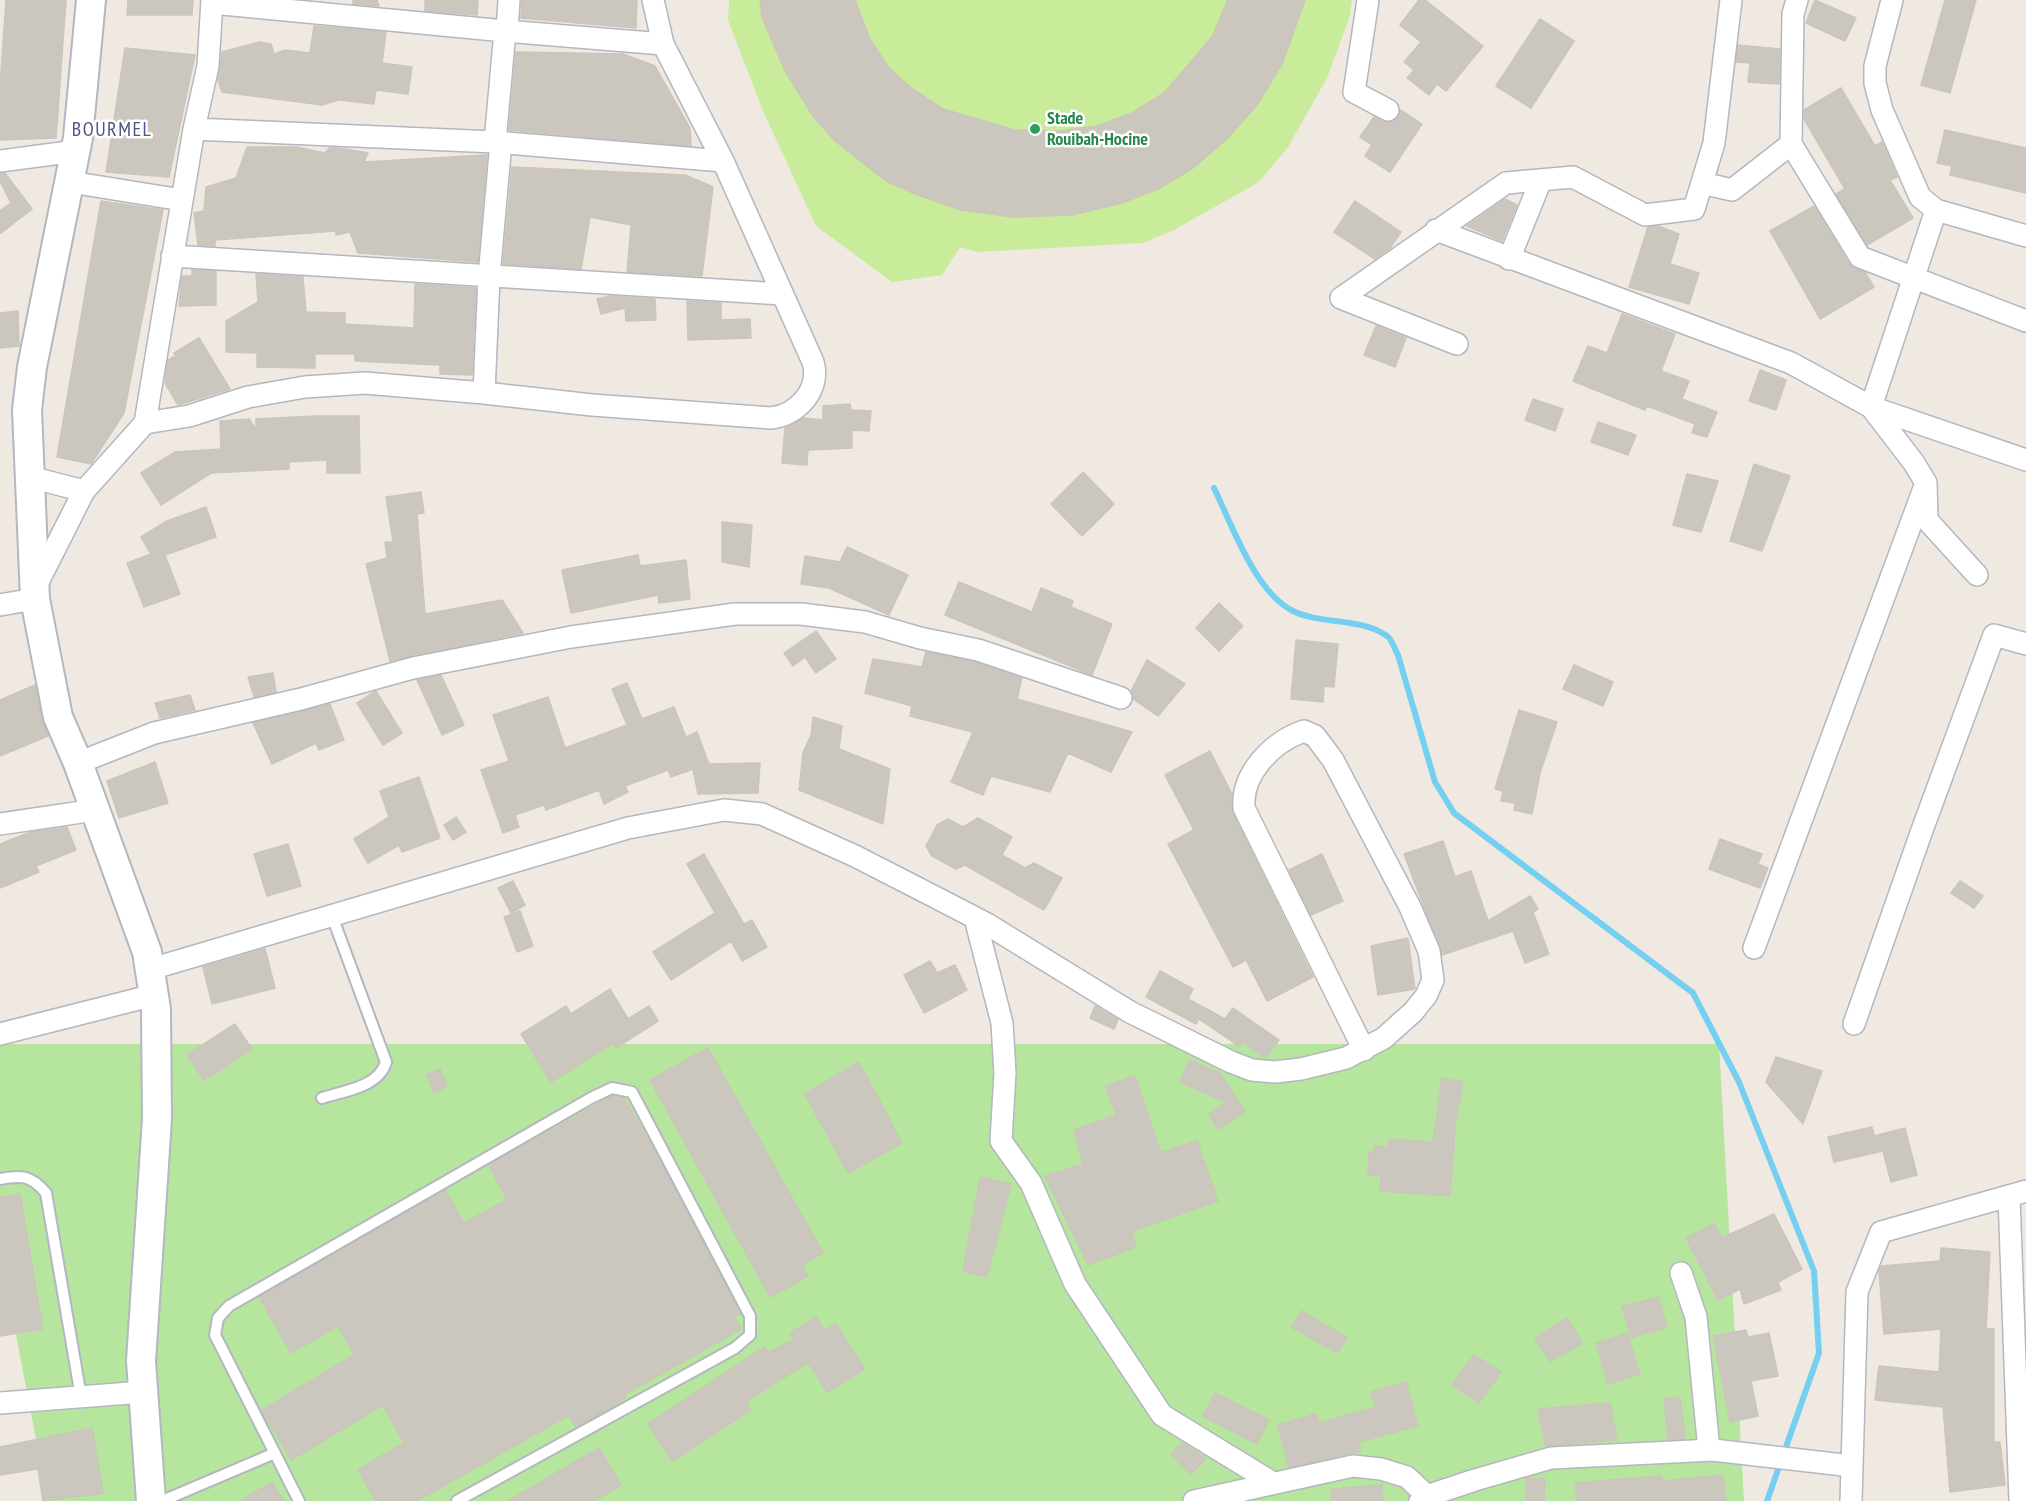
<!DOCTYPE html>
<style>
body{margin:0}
canvas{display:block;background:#efe9e1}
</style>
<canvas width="2026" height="1501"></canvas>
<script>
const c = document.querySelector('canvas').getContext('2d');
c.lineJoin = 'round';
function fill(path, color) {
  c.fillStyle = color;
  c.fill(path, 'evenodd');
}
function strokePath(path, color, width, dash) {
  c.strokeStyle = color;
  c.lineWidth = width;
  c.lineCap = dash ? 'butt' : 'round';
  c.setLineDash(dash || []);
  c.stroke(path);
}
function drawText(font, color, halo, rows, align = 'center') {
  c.font = font + ' "PT Sans Narrow",sans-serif';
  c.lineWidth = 5;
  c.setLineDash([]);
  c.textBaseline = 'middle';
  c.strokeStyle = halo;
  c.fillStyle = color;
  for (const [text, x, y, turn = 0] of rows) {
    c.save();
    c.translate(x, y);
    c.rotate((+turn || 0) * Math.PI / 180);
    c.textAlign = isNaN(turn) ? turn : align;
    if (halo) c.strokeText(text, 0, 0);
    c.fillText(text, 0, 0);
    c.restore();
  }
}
fill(new Path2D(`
 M0 1044H1719L1744 1501H48L0 1252Z`), '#b6e59e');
fill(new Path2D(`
 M729 0H1352L1350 16 1327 78 1288 147 1259 182 1174 230 1143 243 977 252 960 247 942 275 892 282 816 226 763 111 728 20Z`), '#c9ec9a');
strokePath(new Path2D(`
 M1214 488C1232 525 1255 592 1293 611 1321 625 1360 617 1387 636 1392 639 1395 650 1398 655L1435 782 1454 813 1693 993 1739 1082 1814 1271 1819 1353 1767 1501`), '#75cff0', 6);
const building = new Path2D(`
 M6 0H66L56 138 0 140V88Z
 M128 0H193L192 15H127Z
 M353 0H377L379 6 353 4Z
 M425 0H478L477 15 425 11Z
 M522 0H637L636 28 521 18Z
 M760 0H855L870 39 888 67 914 90 943 109 1015 130 1059 131 1097 126 1132 113 1164 93 1212 37 1228 0H1305L1282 64 1257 105 1227 139 1193 168 1160 188 1122 203 1072 215 1012 217 961 210 915 194 886 181 835 141 813 116 784 69 762 17Z
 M1419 0H1425L1483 46 1446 91 1437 84 1429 95 1407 78 1414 70 1404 62 1421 42 1400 25Z
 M1815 0 1856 18 1845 41 1806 23Z
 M1945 0H1976L1950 93 1921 85Z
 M1540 19 1574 41 1531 108 1496 86Z
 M314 26 386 32 382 63 412 67 408 94 376 90 374 104 339 100 322 105 222 92 218 81 222 52 260 42 271 44 274 54 285 50 310 53Z
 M1738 45 1780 49 1779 84 1748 82 1750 63 1736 62Z
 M125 48 195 55 169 177 106 172Z
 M516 52 623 54 655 66 690 128 691 146 509 130Z
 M1841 88 1875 146 1882 142 1897 177 1890 180 1913 218 1867 245 1836 194 1845 189 1804 119V110Z
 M1401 110 1422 124 1390 172 1365 156 1372 145 1360 137 1374 117 1389 123 1399 116Z
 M1945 130 2026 148V193L1950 175 1952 166 1937 163Z
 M247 147H296L325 153 329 148H339L368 153 364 162 487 155 478 262 358 253 350 232 336 235V231L215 240V246L198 245 194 213 204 211 206 187 236 178Z
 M512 167 685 175 713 187 702 276 627 272 631 225 590 217 581 269 503 264Z
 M5 173 32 209 0 234V211L11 203 0 181V174Z
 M1505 199 1517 205 1502 241 1467 226Z
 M101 201 163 210 124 413 91 464 57 457Z
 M1355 201 1401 232 1390 248 1375 259 1334 232Z
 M1814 206 1849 264 1865 272 1874 287 1820 319 1770 231Z
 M1658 226 1679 234 1670 264 1699 273 1689 304 1629 287 1648 227Z
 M192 270 216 271V305L179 306 182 276H192Z
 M256 274 303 277 306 312 345 313V324L414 328 415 284 476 288 472 375 440 374V365L355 361V354H315V368L257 367V353L226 352V321L258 302Z
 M610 296 655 299 656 320 626 321 625 308 601 314 597 299Z
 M687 301 721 303V320L750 319 751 338 688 340Z
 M18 311 19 346 0 348V313Z
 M1622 314 1675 334 1661 371 1689 381 1682 399 1717 412 1707 437 1692 433 1695 424 1647 406 1645 410 1573 381 1588 346 1607 353Z
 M1376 326 1406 338 1395 367 1364 355Z
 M199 338 230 389 178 405 165 383 168 360 176 356 174 353Z
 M1760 370 1786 380 1776 410 1749 401Z
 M1533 399 1563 409 1555 431 1525 420Z
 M850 404 851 410 871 411 869 431 852 430V448L808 450 807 465 782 463 785 428 803 418 823 420V406Z
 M316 416H359L360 473H327V460L289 462V469L211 473 161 505 141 473 175 452 221 449 220 421 249 419 256 430V419Z
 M1598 422 1636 435 1628 455 1591 442Z
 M1754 464 1790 476 1762 551 1730 541Z
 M1083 472 1114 504 1082 536 1051 504Z
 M1687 474 1718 481 1701 532 1673 525Z
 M421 492 424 513 417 514 425 614 502 600 523 633 390 661 366 564 387 558 385 542H393L386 497Z
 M206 507 216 537 165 555 180 594 144 607 127 563 151 554 141 537 167 521Z
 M722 522 752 525 749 567 722 562Z
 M847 547 908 575 889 615 829 588 801 584 805 556 840 562Z
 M638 555 640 566 686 560 690 599 659 603 658 595 571 613 562 570Z
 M959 582 1032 612 1041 588 1073 601 1071 607 1112 624 1092 675 945 615Z
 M1219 603 1243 626 1219 651 1196 628Z
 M816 631 836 659 816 673 805 657 793 666 784 653Z
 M1296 640 1338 644 1334 687 1324 686 1323 702 1291 699Z
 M926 652 975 662 1022 678 1017 699 1132 732 1111 772 1068 753 1050 792 991 776 983 795 951 782 973 732 910 716 912 706 865 693 873 659 922 667Z
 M1147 660 1185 684 1158 716 1133 699 1131 691Z
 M1574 665 1613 682 1603 706 1563 689Z
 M273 673 276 692 254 697 248 677Z
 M441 675 464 725 442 735 417 680Z
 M627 683 642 719 674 707 686 737 697 732 709 764 760 763 758 793 698 794 693 769 671 777 668 770 625 786 628 792 604 804 599 790 546 810 544 805 515 815 519 827 503 833 481 770 509 761 493 715 548 697 565 748 627 725 612 689Z
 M35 685 42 720 48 736 0 756V700Z
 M376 691 402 733 383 745 357 703Z
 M190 695 195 710 160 718 155 703Z
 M330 704 344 740 319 750 316 743 272 764 253 723Z
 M1519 710 1557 722 1540 773 1532 814 1514 810 1515 803 1501 801 1503 791 1495 789Z
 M813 717 842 726 839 749 890 769 883 824 799 790 803 753 811 735Z
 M1210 751 1232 794 1233 814 1313 977 1267 1001 1246 960 1233 967 1168 844 1194 830 1165 775Z
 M155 762 168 803 119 818 107 781Z
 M419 777 440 838 402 852 399 845 368 863 354 839 389 817 380 791Z
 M456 817 466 832 453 840 444 825Z
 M978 818 1012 837 1002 855 1025 868 1034 863 1062 878 1044 910 965 865 956 869 932 856 926 846 937 825 948 819 963 827Z
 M67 827 76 850 36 866 39 872 0 888V844L30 832Z
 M1720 839 1762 854 1758 864 1768 868 1760 888 1709 869Z
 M1443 841 1455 877 1471 871 1488 921 1530 896 1538 909 1533 912 1549 954 1525 963 1513 931 1442 955 1404 854Z
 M288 844 301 886 267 896 254 854Z
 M704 854 744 924 752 920 767 947 742 961 731 941 671 980 653 952 715 913 687 864Z
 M1322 854 1343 901 1311 915 1289 870Z
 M513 881 525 905 511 913 498 888Z
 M1960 881 1983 896 1974 908 1951 893Z
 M520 911 533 946 517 952 504 917Z
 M1408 938 1415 989 1378 995 1371 946Z
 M265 949 275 988 212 1004 203 967Z
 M930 961 937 973 955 965 967 990 924 1013 904 975Z
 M1160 971 1193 989 1188 999 1225 1019 1233 1008 1279 1040 1265 1058 1243 1042 1240 1047 1199 1019 1196 1024 1146 997Z
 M610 989 628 1019 649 1006 658 1021 616 1048 613 1043 551 1082 521 1034 566 1006 571 1014Z
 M1095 1006 1118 1020 1114 1029 1090 1018Z
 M235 1024 252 1049 204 1080 187 1055Z
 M708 1048 823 1253 802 1265 808 1276 770 1297 650 1080Z
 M1776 1057 1822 1071 1803 1124 1766 1082Z
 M1189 1060 1220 1073 1245 1112 1218 1129 1209 1114 1226 1102 1180 1082Z
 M859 1062 902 1143 848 1173 805 1094Z
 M440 1069 447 1086 434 1092 426 1075Z
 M1135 1076 1161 1153 1197 1141 1218 1201 1132 1231 1136 1247 1088 1265 1045 1176 1083 1164 1074 1130 1116 1115 1106 1086Z
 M1442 1078 1463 1082 1456 1119 1450 1196 1380 1191 1381 1176 1368 1175 1369 1152H1374L1375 1146 1388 1147 1389 1139 1433 1142Z
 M613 1096 624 1098 659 1159 740 1314 734 1317 741 1329 624 1395 626 1398 576 1427 569 1415 417 1501H376L358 1470 404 1443 383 1405 291 1460 262 1410 354 1355 338 1326 291 1353 259 1297 445 1190 464 1223 507 1200 489 1165Z
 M1872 1127 1874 1136 1905 1128 1917 1175 1891 1182 1883 1151 1834 1162 1828 1137Z
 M980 1177 1011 1184 987 1277 963 1271Z
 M20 1194 43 1329 0 1336V1197Z
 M1774 1214 1802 1269 1778 1282 1781 1290 1744 1304 1740 1289 1718 1300 1686 1238 1714 1224 1722 1238Z
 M1941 1248 1990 1252 1986 1329H1994V1442H2000L2005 1485 1950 1492 1943 1407 1875 1400 1879 1366 1939 1372 1941 1329 1884 1334 1879 1271 1881 1266 1940 1261Z
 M1658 1297 1667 1327 1631 1338 1622 1307Z
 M1302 1311 1347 1338 1337 1353 1292 1327Z
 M816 1317 825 1331 836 1324 865 1369 827 1392 808 1362 746 1402 751 1410 672 1461 648 1424 765 1347 768 1353 794 1339 790 1333Z
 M1567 1318 1582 1343 1550 1362 1535 1338Z
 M1746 1330 1748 1337 1769 1333 1778 1376 1751 1381 1758 1416 1730 1422 1713 1336Z
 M1627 1333 1640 1374 1608 1384 1596 1343Z
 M1474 1355 1501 1372 1479 1403 1452 1385Z
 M1406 1382 1418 1426 1358 1442 1361 1451 1289 1467 1278 1425 1316 1414 1319 1423 1375 1407 1371 1392Z
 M1215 1393 1269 1420 1257 1444 1203 1416Z
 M1680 1397 1685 1439H1668L1664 1399Z
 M1610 1403 1617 1440 1546 1446 1538 1409Z
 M92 1428 103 1493 43 1501 38 1469 0 1475V1447Z
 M1183 1443 1206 1459 1190 1474 1171 1454Z
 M599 1448 621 1485 594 1501H508Z
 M1723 1475 1726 1501H1577L1575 1483 1662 1476V1481Z
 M1527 1478 1545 1479 1544 1501H1526Z
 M272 1482 284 1501H241Z
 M1382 1485 1383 1501H1332L1331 1489Z`);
fill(building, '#cbc7bf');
strokePath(building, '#cbc5ba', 1.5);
const lane = new Path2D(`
 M322 1098C344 1091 379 1087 386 1062L332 916
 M0 1179C21 1175 31 1175 46 1193L81 1397
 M162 1501 275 1453
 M299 1501 215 1335 218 1318 229 1306 591 1098 612 1088 632 1092 750 1316V1335L735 1348 457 1501`);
const street = new Path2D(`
 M1368 0 1354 92 1388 110
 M1797 0 1793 14 1791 144 1860 257 2026 321
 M1892 0 1875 66V83L1882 110 1920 197 1936 210 2026 236
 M212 3 505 31 663 44
 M507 31 509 0
 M194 129 495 142 723 161
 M495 142 505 31
 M0 161 76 151
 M70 182 182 200
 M1702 183 1732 190 1791 144
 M1436 230 1791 363 1871 407 2026 460
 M172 256 782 294
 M1509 259 1541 180
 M1341 298 1506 183 1573 177 1645 215 1694 209 1714 143 1731 0
 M1341 298 1457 344
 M484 393 489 277 501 142
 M1871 407 1936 210
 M1871 407 1914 463 1926 483 1927 520 1977 575
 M145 423 194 129 208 66 212 0
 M30 477 84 491
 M36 586 84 491 145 423 189 416 248 397 305 387 365 383 484 393 592 405 771 418C798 415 821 389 813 362L723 161 663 44 653 0
 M0 605 35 599
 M78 763 154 733 301 699 413 668 571 637 735 614H801L865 622 920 638 978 650 1121 698
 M0 824 95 810
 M975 918 1002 1023 1005 1073 1001 1141 1031 1183 1075 1284 1162 1415 1273 1483
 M1754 948 1926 483
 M151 969 628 828 724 810 762 814 855 856 935 897 987 924 1130 1012 1231 1062 1252 1070 1275 1072 1301 1069 1346 1058 1384 1038 1413 1012 1426 996 1433 980 1429 951 1410 907 1333 760 1315 736 1304 731C1272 742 1241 774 1244 808L1364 1050
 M1854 1024 1921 833 1994 635 2026 644
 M0 1034 154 995
 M2009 1196 2020 1501
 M1681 1273 1696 1317 1709 1450
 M0 1403 143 1392
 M1194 1501 1353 1466 1381 1469 1407 1477 1427 1496
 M1420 1501 1427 1496 1475 1480 1551 1458 1713 1450 1852 1466
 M1851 1501 1857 1292 1881 1232 2026 1191`);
const secondary = new Path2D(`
 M91 0 78 138 32 367 27 410 35 599 58 717 78 763 147 952 156 1009 157 1119 141 1361 151 1501`);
strokePath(lane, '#b4b7c1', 14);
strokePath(street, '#b4b7c1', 24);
strokePath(secondary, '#b4b7c1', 32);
strokePath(lane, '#fff', 10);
strokePath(street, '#fff', 21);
strokePath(secondary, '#fff', 28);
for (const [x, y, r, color] of [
 [1035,129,6,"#2e9e5b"]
]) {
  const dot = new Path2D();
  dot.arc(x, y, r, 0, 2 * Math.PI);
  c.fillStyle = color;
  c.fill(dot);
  strokePath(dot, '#fff', 2);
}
drawText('bold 18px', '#27864d', '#fff', [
 ["Stade",1047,119],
 ["Rouibah-Hocine",1047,140]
], 'left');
c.letterSpacing = '1.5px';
drawText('20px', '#4d5680', '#fff', [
 ["BOURMEL",112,130]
]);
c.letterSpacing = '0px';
</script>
